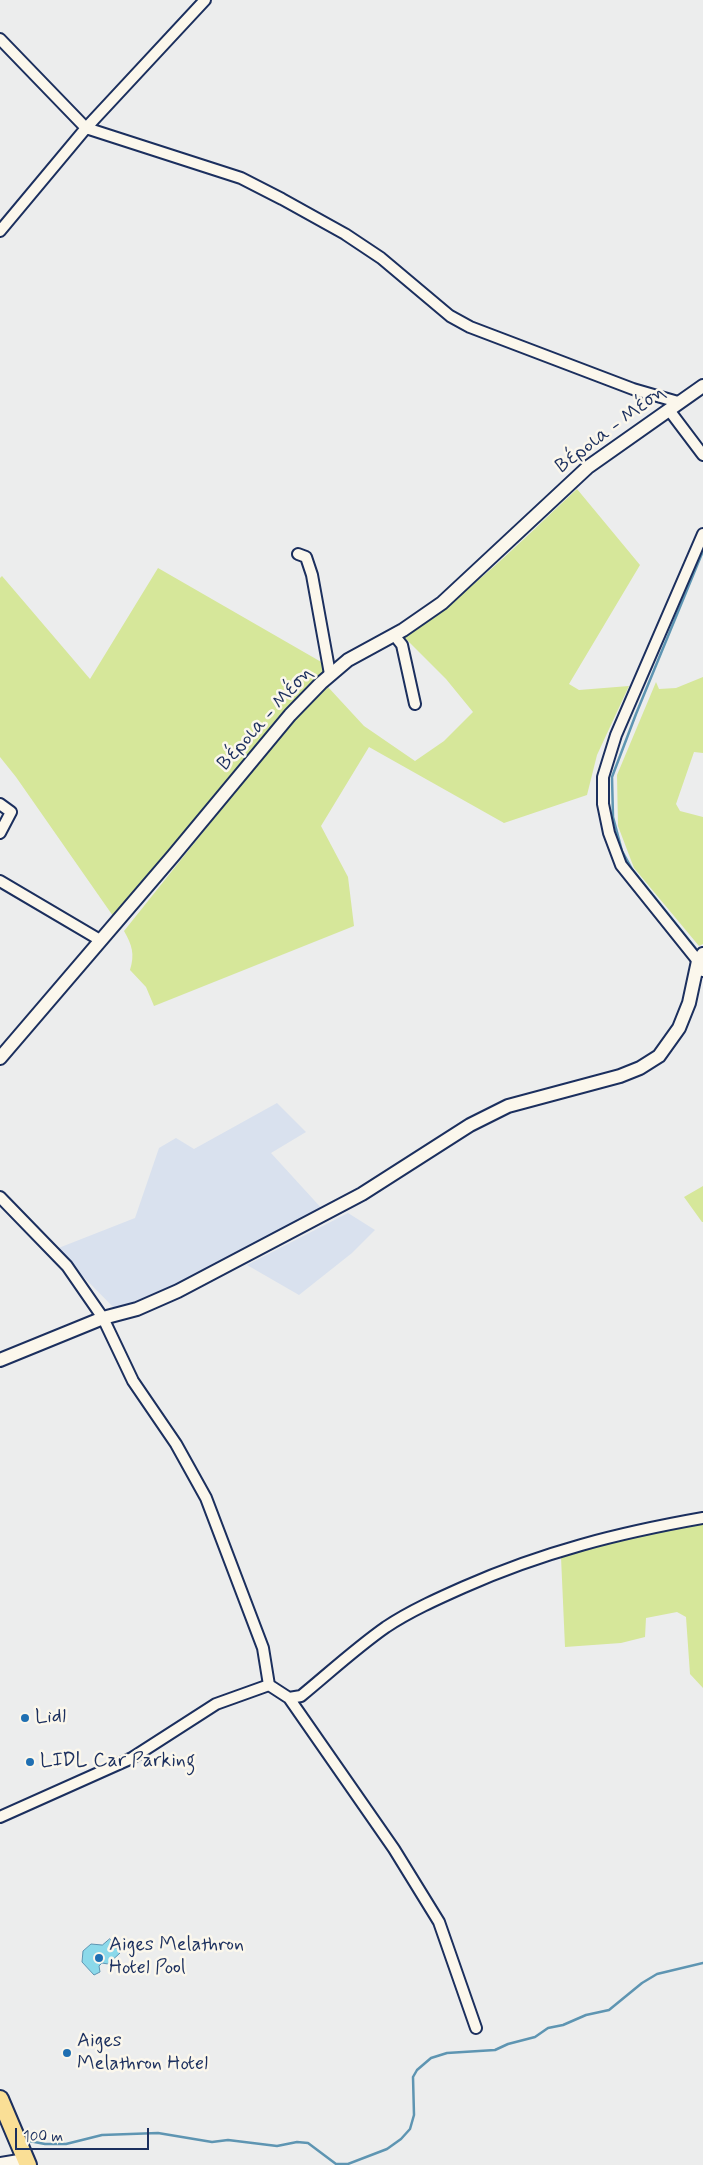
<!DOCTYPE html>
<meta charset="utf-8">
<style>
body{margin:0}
#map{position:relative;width:703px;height:2165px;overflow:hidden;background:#eceded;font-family:Mynerve,sans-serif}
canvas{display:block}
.scale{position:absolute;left:15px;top:2128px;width:134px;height:22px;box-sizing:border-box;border:2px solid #1b2f5e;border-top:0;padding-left:6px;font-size:15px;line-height:18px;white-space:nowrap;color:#1b2f5e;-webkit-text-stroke:4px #fbf7ec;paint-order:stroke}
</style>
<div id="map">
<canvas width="703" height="2165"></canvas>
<div class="scale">100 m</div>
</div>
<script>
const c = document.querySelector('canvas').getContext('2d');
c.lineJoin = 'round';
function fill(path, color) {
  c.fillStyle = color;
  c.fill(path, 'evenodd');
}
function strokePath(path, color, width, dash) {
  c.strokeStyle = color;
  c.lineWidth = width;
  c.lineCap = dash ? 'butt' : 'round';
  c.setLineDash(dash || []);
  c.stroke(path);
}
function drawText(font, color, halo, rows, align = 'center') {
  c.font = font + ' Mynerve,sans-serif';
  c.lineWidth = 5;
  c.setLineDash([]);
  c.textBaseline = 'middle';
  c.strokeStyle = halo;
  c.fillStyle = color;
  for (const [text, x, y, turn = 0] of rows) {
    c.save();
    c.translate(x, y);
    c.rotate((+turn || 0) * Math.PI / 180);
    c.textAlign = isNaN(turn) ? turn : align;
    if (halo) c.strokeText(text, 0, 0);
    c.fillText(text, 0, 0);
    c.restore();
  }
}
fill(new Path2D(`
 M277 1103 306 1132 271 1153 324 1211 285 1233 117 1311 56 1249 135 1218 159 1148 176 1138 194 1149Z
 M348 1213 375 1230 352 1253 299 1295 247 1265Z`), '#d9e1ee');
fill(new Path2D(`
 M577 489 640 565 569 684 579 690 629 686 597 755 587 795 504 823 369 747 321 826 348 877 354 926 154 1006 146 987 130 970C135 954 132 945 124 931L283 732 328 687 364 726 415 761 444 741 473 712 446 679 403 636C469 595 521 541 577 489Z
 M158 568 323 663V672L279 719 113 916 16 777 0 757V578L2 576 90 679Z
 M703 677V753L694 752 676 804 680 811 703 817V944L699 946 634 868 618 826 617 775 656 682 659 689 676 688Z
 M703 1186V1222H702L684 1197Z
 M703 1524V1688L690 1674 686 1617 677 1612 646 1618 645 1637 621 1643 565 1647 561 1557 642 1535Z`), '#d6e79a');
const water = new Path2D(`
 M110 1939 120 1953 108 1964 102 1963 99 1966 100 1972 94 1975 82 1962 83 1951 91 1944 102 1945Z`);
fill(water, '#8bd9ea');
strokePath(water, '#5e95b2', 1);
strokePath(new Path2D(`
 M697 950 632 869 622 851 613 817 612 777 636 714 703 551
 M24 2140 45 2144H66L102 2135 158 2133 212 2142 228 2140 277 2146 297 2142 308 2143 336 2164H348L387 2149 401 2139 410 2129 414 2115 413 2077 417 2070 431 2058 447 2053 495 2050 508 2044 535 2037 548 2028 563 2025 586 2015 609 2010 642 1983 657 1974 703 1963`), '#5e95b2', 2.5);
const minor = new Path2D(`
 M0 39 86 128 241 178 282 199 345 234 381 258 450 316 470 327 633 389 678 402
 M0 231 86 128 205 0
 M669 410 703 455
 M703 534 616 735 603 777V804L609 833 621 865 698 961 703 971
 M298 554 306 557 312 575 330 674
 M394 635 402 645 415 704
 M0 804 11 812 0 833
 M0 881 100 940
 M0 1197 67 1266 103 1318 133 1381 176 1444 206 1498 263 1648 269 1685
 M289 1698 394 1849 439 1922 476 2028
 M0 1817 132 1758 216 1704 269 1685 289 1698 301 1696C329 1673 356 1648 386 1627 410 1611 437 1599 464 1587 543 1552 618 1533 703 1518`);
const tertiary = new Path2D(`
 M0 1058 173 856 290 715 321 683 348 660 403 630 442 603 588 467 703 386
 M0 1360 103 1318 137 1309 178 1291 362 1194 470 1125 508 1106 620 1076 640 1068 659 1056 679 1028 689 1003 698 961 703 954
 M0 2164 25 2160`);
const primary = new Path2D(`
 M0 2099 28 2165`);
strokePath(minor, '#1b2f5e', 14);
strokePath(tertiary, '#1b2f5e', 16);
strokePath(primary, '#1b2f5e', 20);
strokePath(minor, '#fbf7ec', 10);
strokePath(tertiary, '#fbf7ec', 12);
strokePath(primary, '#fadf96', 16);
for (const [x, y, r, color] of [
 [25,1718,5,"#1f6fb2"],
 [30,1762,5,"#1f6fb2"],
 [99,1958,5,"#1f6fb2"],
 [67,2053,5,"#1f6fb2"]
]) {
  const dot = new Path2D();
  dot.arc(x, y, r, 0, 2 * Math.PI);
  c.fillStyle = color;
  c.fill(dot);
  strokePath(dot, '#fbf7ec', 2);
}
drawText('20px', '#1b2f5e', '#fbf7ec', [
 ["Βέροια - Μέση",611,430,-37],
 ["Βέροια - Μέση",266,719,-48]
]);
drawText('20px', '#1b2f5e', '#fbf7ec', [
 ["Lidl",35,1718],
 ["LIDL Car Parking",40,1762],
 ["Aiges Melathron",109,1946],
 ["Hotel Pool",109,1969],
 ["Aiges",77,2042],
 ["Melathron Hotel",77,2065]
], 'left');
</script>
